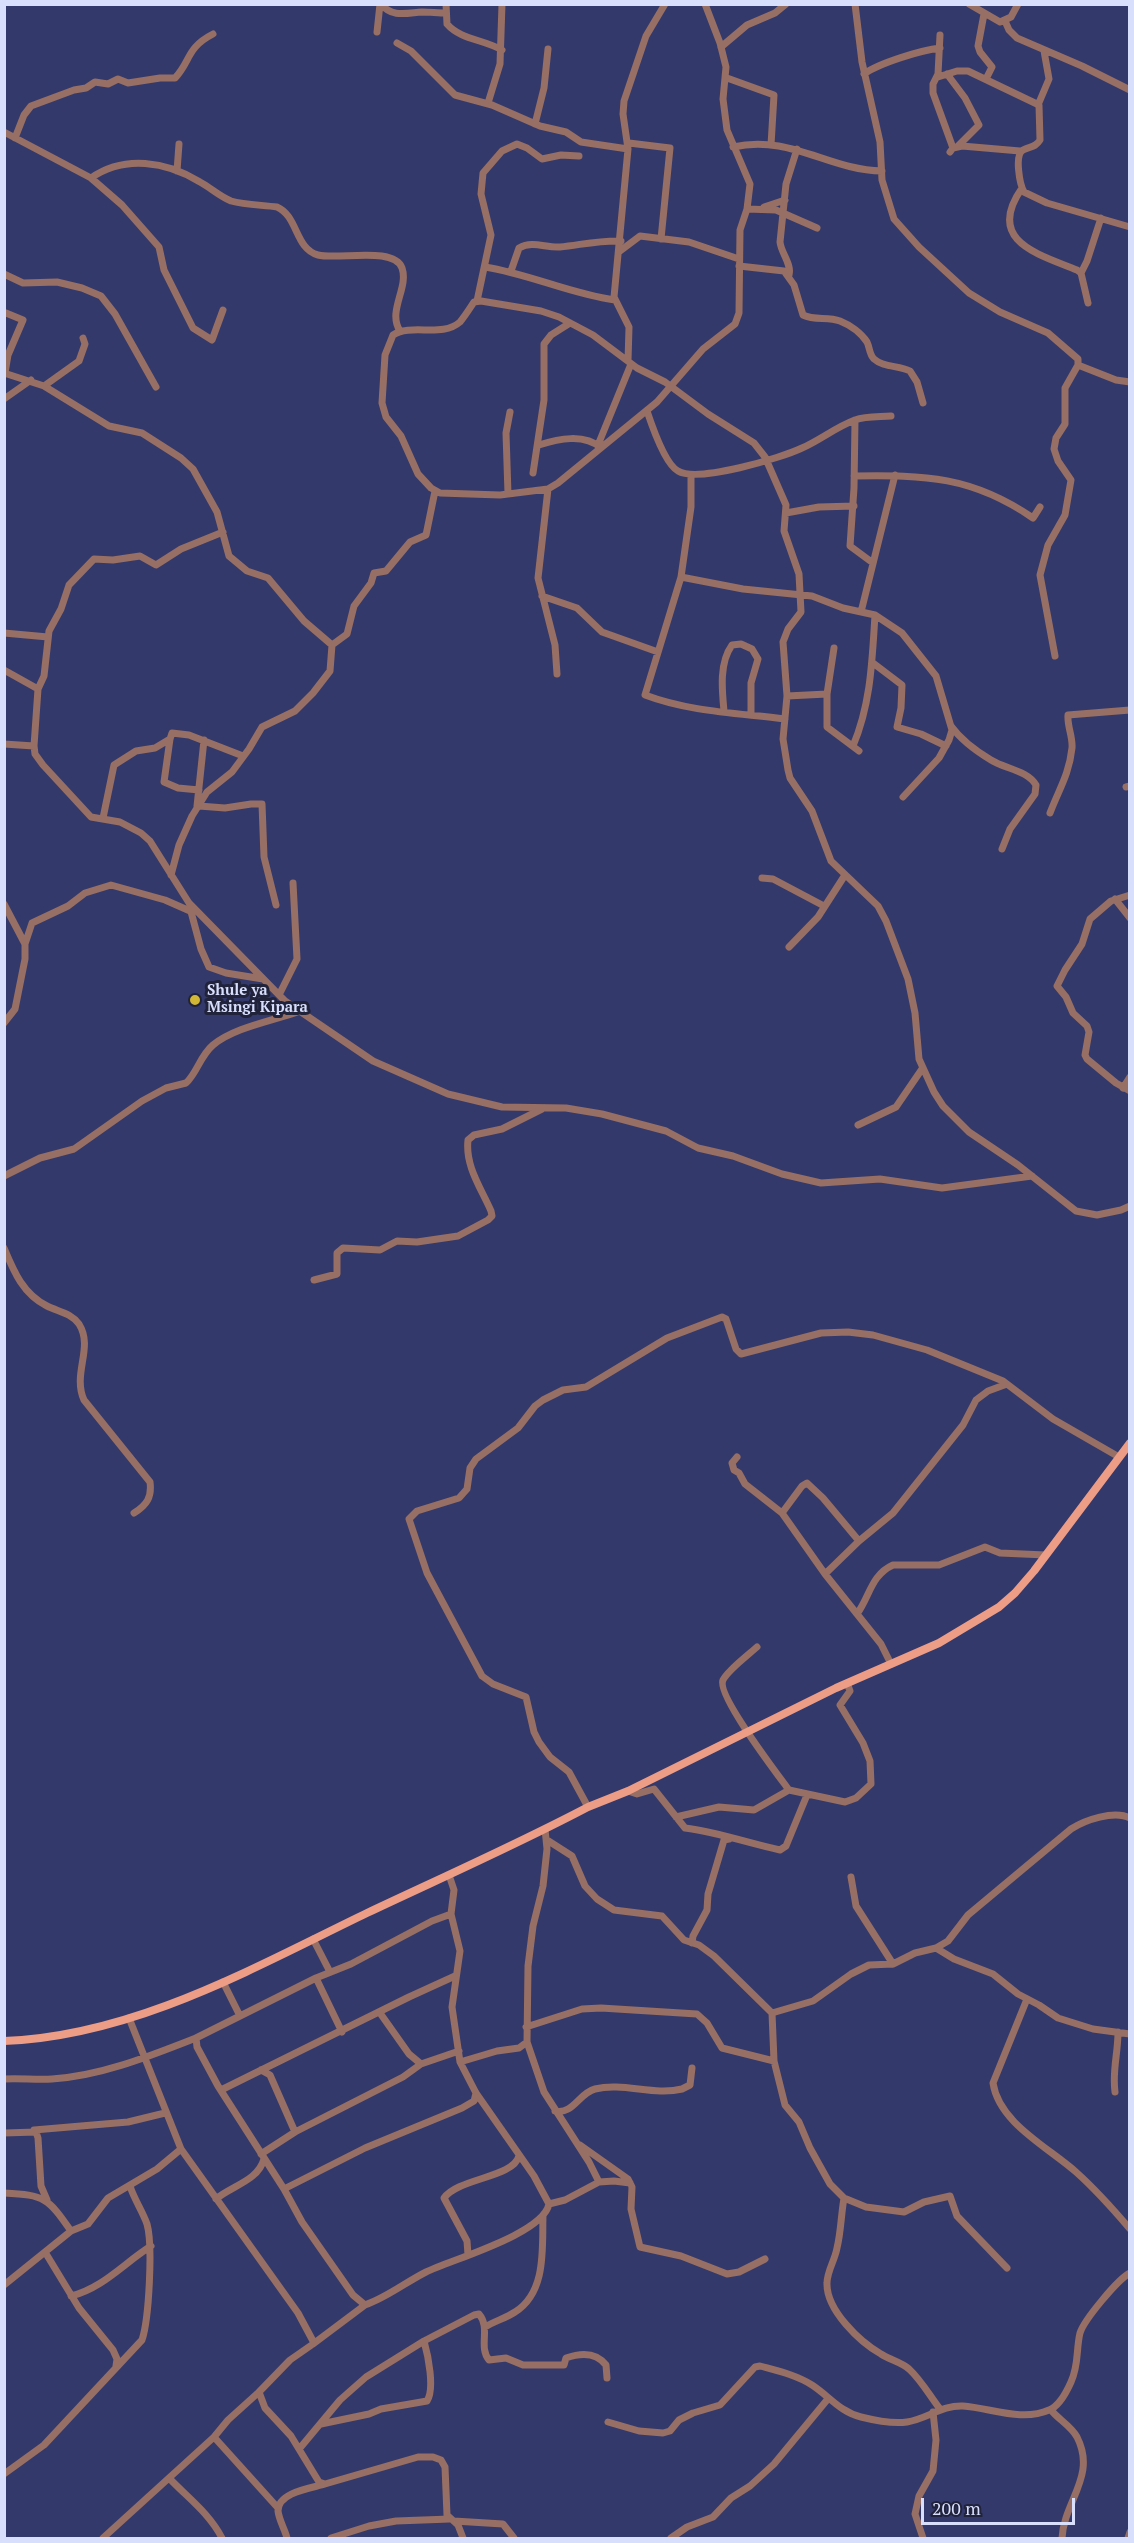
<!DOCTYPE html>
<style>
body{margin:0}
#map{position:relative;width:1134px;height:2543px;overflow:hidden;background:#33396a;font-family:"PT Serif",serif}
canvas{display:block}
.frame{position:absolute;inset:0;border:6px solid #d8dffd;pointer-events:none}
.scale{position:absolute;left:921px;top:2498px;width:154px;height:27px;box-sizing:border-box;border:3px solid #d8dffd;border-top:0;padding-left:8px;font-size:18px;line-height:21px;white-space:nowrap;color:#d8dffd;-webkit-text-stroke:4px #20233a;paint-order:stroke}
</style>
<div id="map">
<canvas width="1134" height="2543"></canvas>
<div class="frame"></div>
<div class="scale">200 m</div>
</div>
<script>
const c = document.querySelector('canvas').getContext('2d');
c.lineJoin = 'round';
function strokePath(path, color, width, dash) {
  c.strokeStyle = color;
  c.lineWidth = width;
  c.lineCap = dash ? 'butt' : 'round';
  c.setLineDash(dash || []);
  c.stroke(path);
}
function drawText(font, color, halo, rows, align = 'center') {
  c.font = font + ' "PT Serif",serif';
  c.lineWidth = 6;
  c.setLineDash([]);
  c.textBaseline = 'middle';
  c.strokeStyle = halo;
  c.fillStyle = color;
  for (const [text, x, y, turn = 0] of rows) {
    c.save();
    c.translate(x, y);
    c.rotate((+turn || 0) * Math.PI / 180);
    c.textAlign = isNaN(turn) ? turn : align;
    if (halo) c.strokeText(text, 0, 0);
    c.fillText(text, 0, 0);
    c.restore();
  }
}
strokePath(new Path2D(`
 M381 4C392 18 407 13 422 12 430 12 438 13 446 13
 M446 4 447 24C461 40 483 39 502 50
 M705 4 720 43 726 67 723 99 727 130 750 184 747 209 740 230 739 313 735 324 703 349 657 402 558 483 548 489 500 495 440 493 431 488 418 474 401 436 386 417 382 403 385 355 393 335C412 323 442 338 460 322 465 316 470 308 474 302L481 301 541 311 559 317 593 335 637 368 665 382 708 414 754 443 765 457 786 505 784 531 799 574 801 612 788 629 783 642 787 696 783 739 788 770 790 778 812 811 831 861 878 906 886 921 908 979 915 1013 919 1059 934 1092 943 1106 969 1132 1018 1165 1076 1211 1097 1215 1121 1210 1130 1206
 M855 4 862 62 880 142 882 180 894 219 919 247 969 293 1000 312 1048 333 1078 359V365L1065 388V424L1056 438 1054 449 1058 461 1071 480 1065 515 1048 545 1040 575 1055 656
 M969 4 1000 22 1011 17 1018 4
 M984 14 978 46 980 52 992 67 986 79
 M1005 21 1009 30 1017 38 1082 66 1130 90
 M377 32 380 4
 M940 35 938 74 933 84V93L953 148
 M397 43 411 51 455 95 492 105 540 126 566 132 581 142 628 149
 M721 47 747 25 775 13 786 4
 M864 74C879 63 922 50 940 48
 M947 74 965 98 979 125 958 146
 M938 77 957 71H968L1039 105 1040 140C1035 148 1030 146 1023 150 1014 155 1020 185 1024 192L1047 203 1130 227
 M727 78 774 95 771 145
 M488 103 500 64 502 4
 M1038 105 1049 79 1044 51
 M535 124 544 88 548 49
 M4 132 91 178 122 205 159 247 164 270 193 328 212 340 223 310
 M15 138 24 115 31 106 74 90 86 88 95 82 108 84 118 79 128 83 160 78H175C191 61 186 48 213 34
 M629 143 670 148 661 239
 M733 147C790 134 828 170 882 171
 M950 152 953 148 962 146 1020 151
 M177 171 179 144
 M91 178C124 155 166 161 200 182 211 188 219 196 231 201 245 205 263 205 277 207 298 216 295 249 318 255 339 260 394 246 402 268 409 288 387 311 400 331
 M1022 188C985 241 1038 254 1077 270L1081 273 1088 303
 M764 207 785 200
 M747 209 776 210 817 228
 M620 251 640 236 689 242 739 259
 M739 266 784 271 794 285 803 315C815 321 828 316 840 321 850 325 861 333 867 342 870 348 869 354 874 359 884 368 899 365 910 371L917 382 923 403
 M485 267C530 274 570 294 615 300
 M511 271 519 248C533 240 545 248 560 247 580 245 600 240 621 241
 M1081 273 1087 261 1101 218
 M4 274 23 283 57 282 82 288 101 296 115 314 156 387
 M789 275C792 264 781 253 780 242L786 184 797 149
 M477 301 491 235 481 194 483 173 502 151 517 144 527 148 542 159 561 155 579 156
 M628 361 629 327 614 297 628 149 623 114 624 101 646 36 665 4
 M1078 365 1116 380 1130 382
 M4 373 44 386 109 426 142 433 181 458 193 469 217 512 229 556 247 571 268 578 304 621 332 645
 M5 373 8 355 23 320 6 313
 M44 386 79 361 85 344 83 338
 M4 399 31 380
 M647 411C652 426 665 464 678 471 698 483 781 458 802 448 820 440 836 427 855 420 866 416 879 417 891 416
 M855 420 854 488 850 546 873 563
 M539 445C558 439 584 433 601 448
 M598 445 631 364
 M533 473 544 400V344L551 335 570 323
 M691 475V507L681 577 645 695C690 712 738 713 785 719
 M854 476C925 475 972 476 1033 518L1040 507
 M548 489 538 578 555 645 557 674
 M508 494 506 433 510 412
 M786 513 819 507 854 506
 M223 532 181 549 156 565 140 556 113 560 94 559 69 585 61 609 49 631 44 676 38 689 34 746 35 754 43 765 91 817 120 822 141 833 150 841 189 903 285 1001 373 1061 448 1094 502 1107 566 1108 602 1114 666 1131 698 1148 733 1156 782 1174 821 1183 880 1179 942 1188 1032 1176
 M681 577 743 589 812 596 843 608 875 615 902 633 936 676 952 730 949 740 939 758 903 797
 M542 596 577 608 602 632 658 652
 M861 612 895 475
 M4 633 48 637
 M873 663 902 685 901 708 897 727 921 734 946 746
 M4 670 38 689
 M827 694V727L859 751
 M787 696 827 694 834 648
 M724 711C722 690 719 663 732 645L741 644 752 649 758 659 751 683V715
 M951 726C961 740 976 751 991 760 1005 769 1027 770 1036 785L1035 794 1010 829 1002 849
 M4 744 34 746
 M853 746C871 703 872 661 875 615
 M1126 787 1130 786
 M199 790 178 788 164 782 170 739 172 733 189 735 243 756
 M197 806 204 740
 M199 806 225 808 251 804H262L264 857 276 905
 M1050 813C1059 789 1069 775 1072 748 1073 737 1067 726 1068 715L1130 710
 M103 818 114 765 136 751 155 748 170 739
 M171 875 179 845 192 816 207 792 232 772 249 749 262 727 295 711 313 693 330 671 332 645 347 634 354 606 371 583 374 573 386 571 410 542 426 535 435 491
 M762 878 773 879 824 906
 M1130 895 1111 901 1090 919 1082 944 1065 970 1057 986 1066 997 1073 1013 1087 1026 1089 1032 1085 1055 1087 1059 1116 1083 1130 1091
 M1115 899 1130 918
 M4 904 25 944V959L15 1009 4 1023
 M190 908 201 949 209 967 226 973 263 979
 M25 944 32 923 68 906 85 893 111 885 165 900 190 911
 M789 947 818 917 845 875
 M279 995 297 959 293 883
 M1123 1088 1130 1077
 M858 1125 896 1107 922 1069
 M4 1176 40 1158 74 1149 142 1101 166 1088 186 1083C197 1073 200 1056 213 1045 235 1027 273 1021 300 1011
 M4 1248C14 1272 23 1294 47 1306 59 1312 71 1313 79 1324 94 1348 72 1373 84 1400L150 1482C152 1497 147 1505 134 1513
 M314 1280 337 1274V1253L343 1248 380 1250 397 1241 417 1242 458 1236 488 1220 492 1216 491 1211C481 1188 465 1166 468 1140L474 1135 502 1129 542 1109
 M737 1457 732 1463 734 1470 739 1473 745 1484 782 1513 825 1574 881 1644 891 1664
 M782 1513 802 1486 807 1483 823 1498 859 1541
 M825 1574 859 1541 893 1513 963 1425 976 1400 988 1391 1007 1384
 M857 1614C870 1596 871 1575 893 1565H939L985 1547 1000 1553 1046 1555
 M757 1647C748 1655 728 1670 723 1680 716 1694 778 1775 789 1790
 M628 1791 637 1794 654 1789 685 1828C717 1832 748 1843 780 1850L786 1846 807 1795
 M588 1807 569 1772 550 1757 539 1742 534 1732 526 1697 493 1684 482 1676 427 1573 409 1519 417 1511 459 1498 467 1489 470 1468 476 1459 518 1428 535 1406 543 1400 563 1390 586 1387 667 1338 722 1317 726 1319 736 1349 741 1354 821 1333 848 1332 873 1335 927 1350 1003 1381 1053 1419 1119 1457
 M676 1817 719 1807 754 1810 789 1790 845 1802 856 1798 871 1784 870 1761 863 1743 840 1705 850 1691 847 1683
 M545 1829 547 1849 543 1886 533 1926 528 1966 527 2042 544 2092 589 2162 599 2182 565 2200 549 2204
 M547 1840 572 1856 585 1886 597 1899 614 1910 662 1916 684 1940 699 1945 714 1956 772 2013 774 2061 785 2105 799 2122 810 2148 830 2184 844 2198C841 2215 841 2232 837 2248 835 2260 827 2271 827 2283 826 2310 860 2342 881 2354 890 2360 901 2362 909 2369 921 2380 930 2396 940 2409
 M449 1875 454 1890 451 1914 460 1951 452 2007 460 2062 476 2093 534 2176 549 2204C543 2234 453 2259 426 2272 406 2282 386 2298 365 2305L353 2295 302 2222 284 2189 218 2086 197 2047 196 2038 316 1978 351 1964 432 1921 451 1914
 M851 1877 856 1906 893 1964
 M313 1939 330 1972
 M692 1943 693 1936 707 1910 708 1894 724 1840 729 1839
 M936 1948 954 1959 993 1974 1018 1994 1039 2005 1058 2018 1093 2029 1130 2034
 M316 1978 342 2032
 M223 1982 240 2016
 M1027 1999 993 2083C999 2123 1048 2147 1076 2172 1095 2189 1113 2209 1130 2229
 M380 2013 409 2054 421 2064
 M772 2013 813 2001 851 1974 869 1965 893 1964 915 1953 936 1948 948 1941 968 1915 1071 1829C1085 1820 1114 1810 1130 1818
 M129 2018 181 2149 298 2313 313 2341V2344L290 2360 259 2392 265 2408 291 2436 319 2482 325 2484 418 2457H433L441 2460 445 2467 447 2515 458 2525 463 2538
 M526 2027 582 2009 601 2008 697 2014 707 2023 722 2048 774 2061
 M460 2062 497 2051 519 2048 527 2042
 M261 2070 270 2075 295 2132
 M4 2079C20 2078 36 2080 52 2079 101 2076 150 2056 196 2038
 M221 2090 409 1997 455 1976
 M1115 2092C1112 2071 1118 2054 1118 2032
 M555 2111C573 2115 579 2093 595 2089 623 2082 654 2096 682 2089L690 2085 692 2068
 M34 2130 128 2122 165 2113
 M4 2133 36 2132 38 2138 41 2186 47 2200
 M580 2145 628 2179 632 2187 631 2209 640 2247 681 2256 727 2274 739 2272 765 2259
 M261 2154 295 2132 403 2077 421 2064 459 2051
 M599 2182 614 2181 630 2183
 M284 2189 365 2148 462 2108 474 2101 476 2093
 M4 2193C45 2195 48 2198 71 2231
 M844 2198 866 2207 904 2212 924 2202 950 2196 957 2216 1007 2268
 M216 2199C231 2186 258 2181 264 2159
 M45 2252 79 2308 113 2350 117 2359 116 2366
 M468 2255 467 2241 444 2198C458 2178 513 2178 519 2156
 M4 2285 71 2231 88 2224 108 2198 157 2169 181 2149
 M71 2296C103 2288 124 2263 151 2246
 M485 2327C495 2321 506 2318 515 2312 547 2292 542 2247 543 2216
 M313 2344 365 2305
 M1051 2410C1058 2419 1071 2426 1077 2437 1097 2476 1064 2501 1062 2538
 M608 2422 639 2431 663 2433 670 2431 679 2420 693 2413 720 2405 755 2367 760 2366C778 2371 796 2375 812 2385 829 2396 840 2412 861 2417 873 2420 894 2424 907 2422 927 2419 942 2405 963 2406 991 2408 1022 2422 1049 2410 1060 2406 1067 2391 1071 2382 1079 2365 1076 2349 1080 2333 1084 2320 1118 2279 1130 2273
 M321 2424 369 2414 381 2409 427 2401C435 2389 428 2355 424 2341
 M214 2437 278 2508
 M300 2448 340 2400 366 2377 424 2341 474 2315 479 2314C491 2328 478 2347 489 2360L506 2358 523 2365H564L566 2358C580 2353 596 2352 606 2365L607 2378
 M4 2474 44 2445 142 2340C149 2319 153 2245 147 2224 142 2210 134 2199 130 2186
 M169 2478C188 2498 209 2513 222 2538
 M454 2521 503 2524 514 2538
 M103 2538 214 2437 228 2420 259 2392
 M287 2538C285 2530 279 2520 278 2511 278 2492 312 2488 325 2484
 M331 2538 369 2526 396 2521 450 2519
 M671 2538 687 2527 713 2517 731 2498 750 2486 774 2464 827 2400
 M923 2538 915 2514 919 2496 933 2471 936 2440 933 2412
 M1128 2538 1130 2532`), '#976f64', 7);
strokePath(new Path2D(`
 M4 2041C134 2036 253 1968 367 1913 441 1878 516 1845 588 1807L628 1791 836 1688 939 1643 999 1607 1015 1593 1034 1571 1130 1443`), '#ed9c86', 8);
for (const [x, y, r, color] of [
 [195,1000,6,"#d2b635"]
]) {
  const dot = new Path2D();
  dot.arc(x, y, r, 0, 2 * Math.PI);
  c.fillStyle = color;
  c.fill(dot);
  strokePath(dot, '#20233a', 2);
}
drawText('bold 15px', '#d8dffd', '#20233a', [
 ["Shule ya",207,991],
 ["Msingi Kipara",207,1008]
], 'left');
</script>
